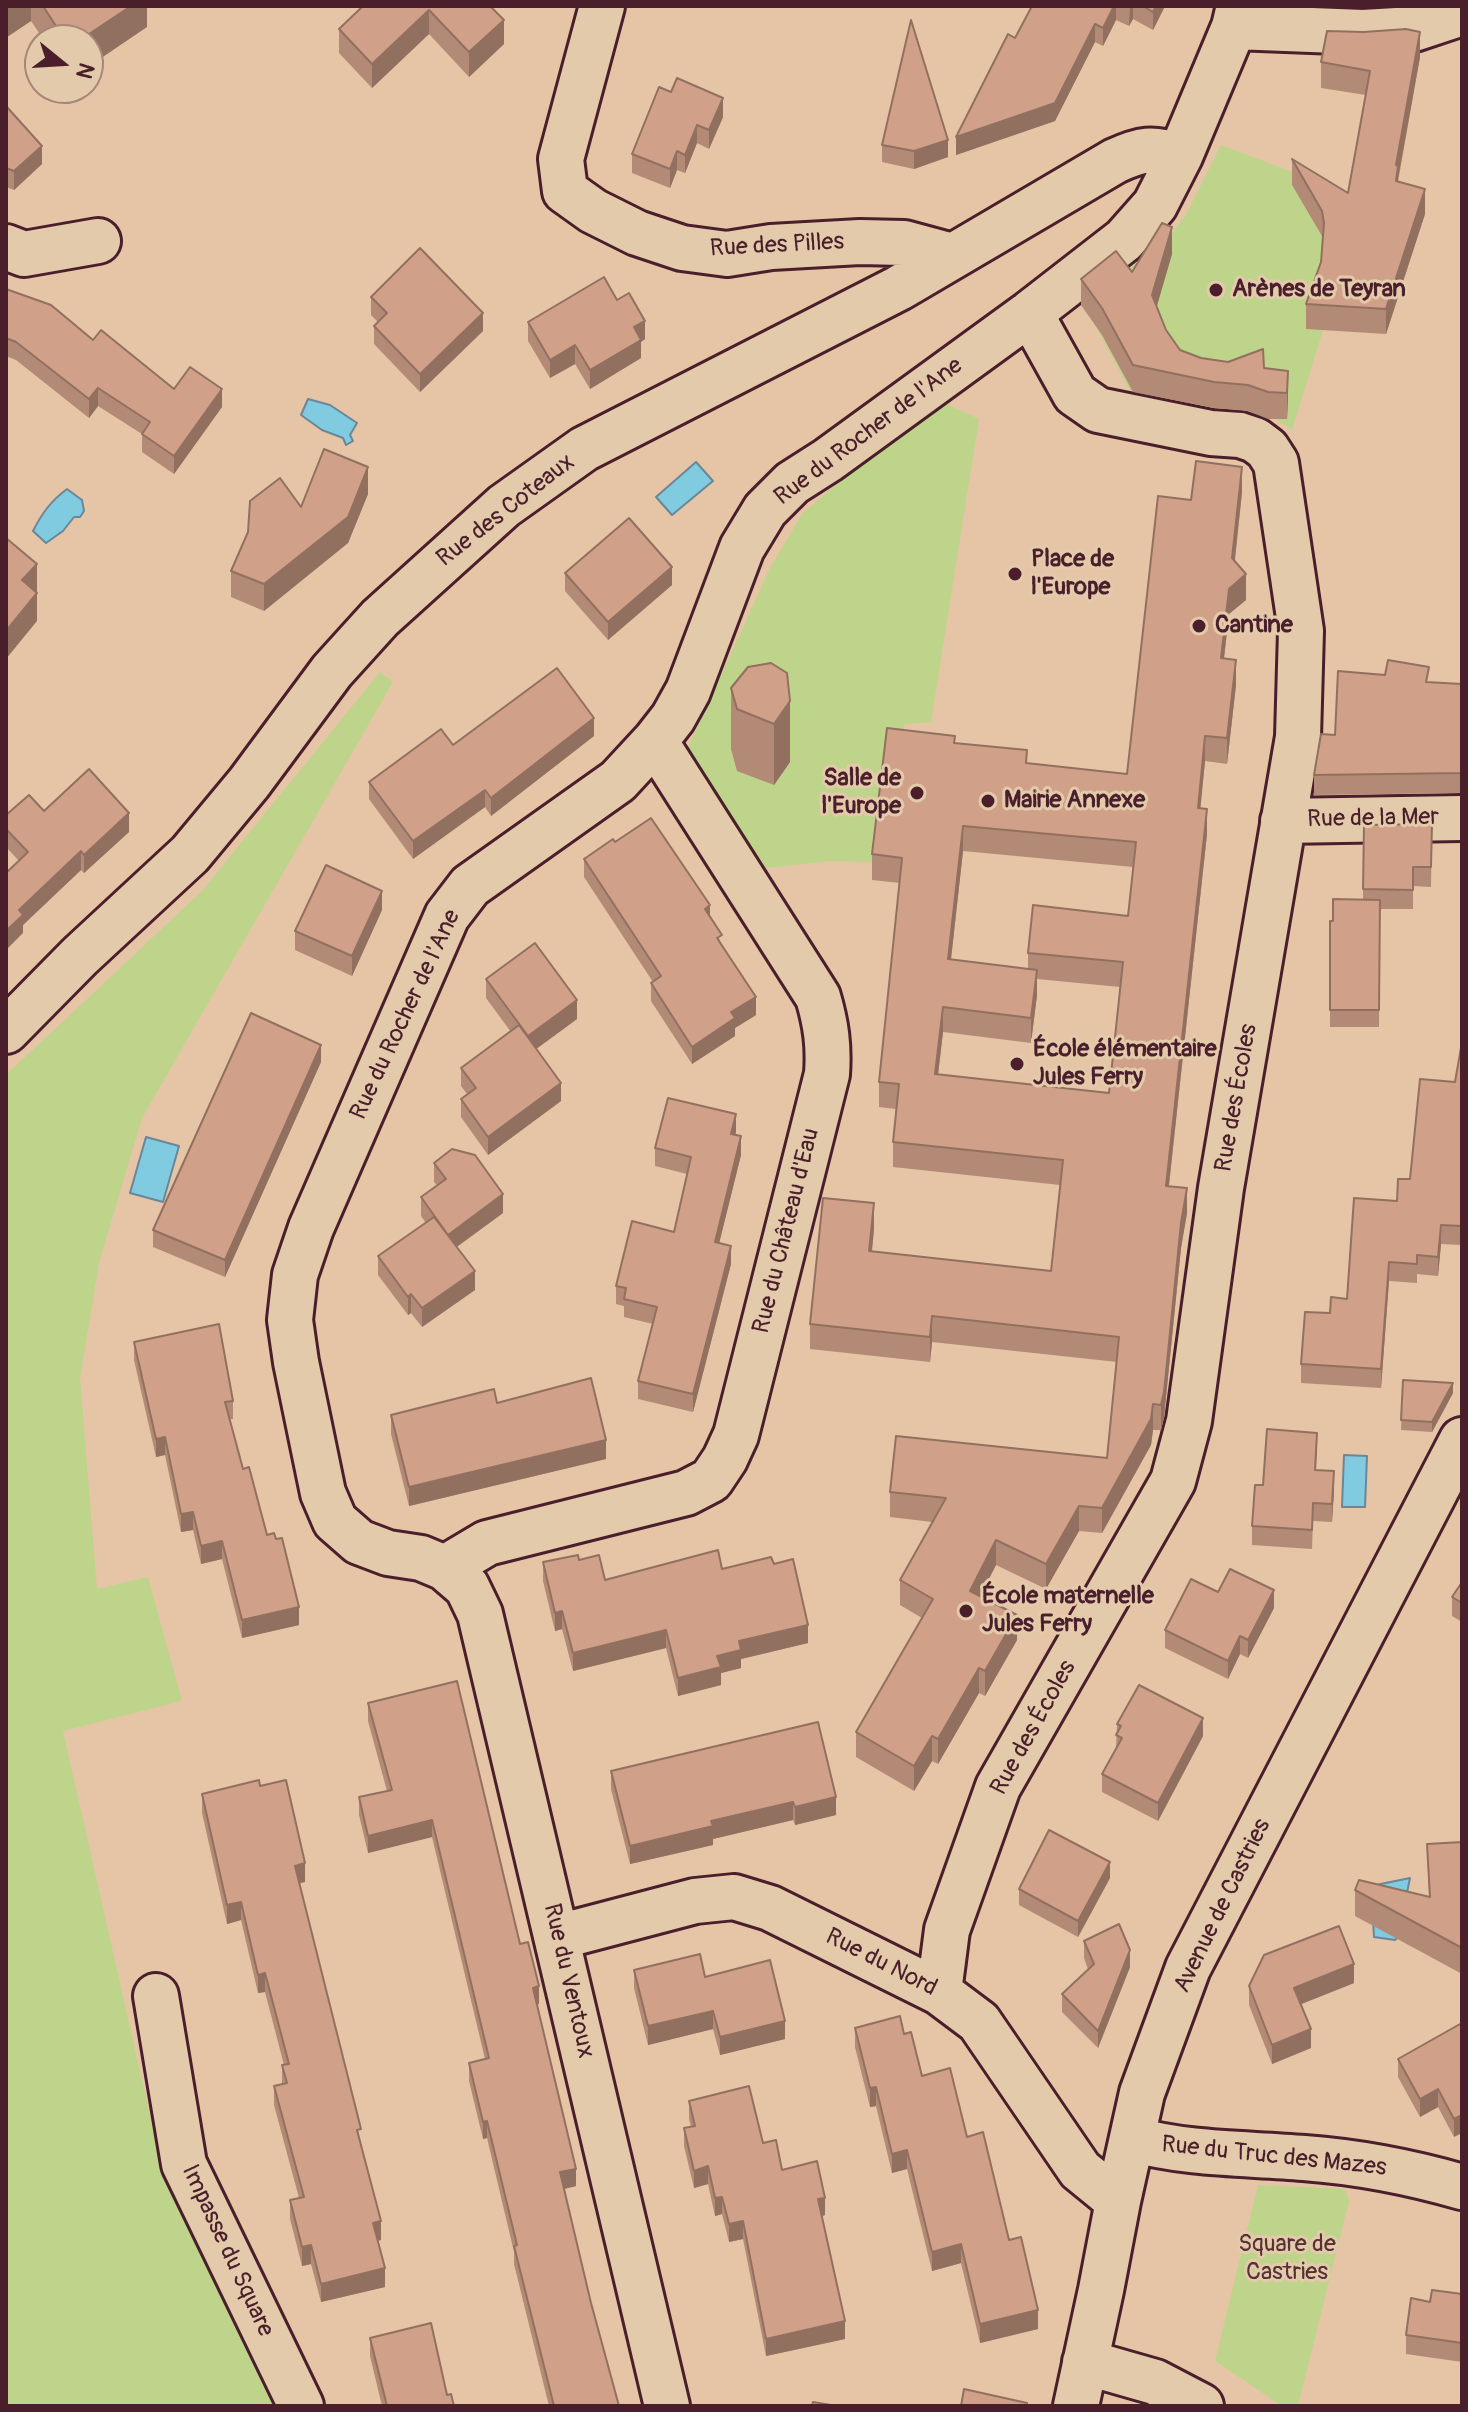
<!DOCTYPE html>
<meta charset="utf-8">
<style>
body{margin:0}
#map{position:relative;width:1468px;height:2412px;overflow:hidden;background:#e5c5a6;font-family:Pangolin,sans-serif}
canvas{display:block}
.frame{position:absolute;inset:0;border:8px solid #4a1f2b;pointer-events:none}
.north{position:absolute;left:24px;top:24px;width:80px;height:80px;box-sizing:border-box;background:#e3caab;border:2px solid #a68678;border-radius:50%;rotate:108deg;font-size:22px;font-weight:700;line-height:32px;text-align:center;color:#4a1f2b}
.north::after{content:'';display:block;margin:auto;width:28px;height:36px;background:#4a1f2b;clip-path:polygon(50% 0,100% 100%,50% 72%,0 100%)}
</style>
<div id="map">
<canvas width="1468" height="2412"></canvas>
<div class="frame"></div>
<div class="north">N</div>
</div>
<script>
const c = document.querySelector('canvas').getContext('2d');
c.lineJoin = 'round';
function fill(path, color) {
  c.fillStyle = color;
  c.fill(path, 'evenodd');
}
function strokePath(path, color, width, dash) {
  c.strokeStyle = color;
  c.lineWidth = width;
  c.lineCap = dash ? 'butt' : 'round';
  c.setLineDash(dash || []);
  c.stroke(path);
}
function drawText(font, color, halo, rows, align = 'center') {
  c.font = font + ' Pangolin,sans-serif';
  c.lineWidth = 6;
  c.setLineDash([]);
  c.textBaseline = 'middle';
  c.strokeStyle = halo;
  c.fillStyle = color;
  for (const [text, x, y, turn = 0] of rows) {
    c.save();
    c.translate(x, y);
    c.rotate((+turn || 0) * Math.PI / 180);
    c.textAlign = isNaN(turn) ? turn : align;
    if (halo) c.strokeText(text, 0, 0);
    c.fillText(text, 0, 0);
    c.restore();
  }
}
fill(new Path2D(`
 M1221 145 1364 199 1292 430 1274 418 1262 417 1231 419 1167 408 1130 391 1094 323 1079 303 1167 238 1186 215Z
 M943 402 979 419 931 722 905 724 886 755 874 862 831 861 766 868 687 750 770 568 802 514 840 481Z
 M380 672 393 682 142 1118 99 1263 80 1378 97 1589 148 1577 182 1701 63 1731 160 2160 238 2332 278 2406H6V1075L202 891Z
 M1258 2185 1345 2189 1349 2201 1298 2406H1282L1215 2361Z`), '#bed48a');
const water = new Path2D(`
 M308 399 330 405 357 423 350 435 353 441 346 445 343 438 322 430 301 415Z
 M696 462 713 481 672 515 656 497Z
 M67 489 82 500 84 511 80 517H74L63 531 46 543 33 531C42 513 51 501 67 489Z
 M146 1137 179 1146 163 1202 130 1193Z
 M1344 1455 1367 1456 1365 1507H1342Z
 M1410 1878 1398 1937 1395 1940 1374 1937 1371 1886Z`);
fill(water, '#81cbe1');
strokePath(water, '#6b8698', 2);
const minor = new Path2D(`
 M602 6 561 159 565 191 593 211 637 233 682 248 727 254 771 247 860 242 904 243 952 256
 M1234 27 1363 32 1414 29 1462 13
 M6 247 24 254 98 241
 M1283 821 1462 818
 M6 1031 80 956 190 854 249 783 332 671 380 618 504 506 584 449 899 288 1115 161C1141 149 1152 147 1180 156
 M445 1568 487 1543 686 1493 711 1480 725 1459 736 1435 827 1074C829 1046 826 1024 818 997L655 741
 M558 1937 695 1901 734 1897 770 1908 939 1992 979 2022 1080 2170 1118 2201
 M939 1992 947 1930 998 1787 1173 1481 1189 1421 1221 1188 1298 737 1301 631 1276 463 1267 449 1255 440 1240 435 1211 433 1098 410 1075 394 1030 313
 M156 1996 184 2164 301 2406
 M1132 2139C1189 2155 1246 2153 1304 2158 1358 2162 1410 2172 1462 2187
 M1085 2362 1155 2382 1201 2406
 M667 2406 480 1614 467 1587 445 1568 421 1558 388 1553 359 1542 335 1521 323 1493 296 1362 290 1320 295 1275 311 1228 447 916 470 886 618 781 655 741 673 718 688 691 742 548 765 510 792 483 828 460 1030 313 1124 240 1155 205 1180 156 1234 27 1239 6
 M1076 2406 1101 2290 1118 2201 1142 2093 1188 1968 1462 1440`);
strokePath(minor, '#4a1f2b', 50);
strokePath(minor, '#e3caab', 44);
fill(new Path2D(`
 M6 6H147V27L88 40H44L31 21 7 37 6 35Z
 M363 6H490L504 44 469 77 429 34 372 88 339 53V29Z
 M1032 6H1165L1153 30 1133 19 1129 26 1116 20 1103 46 1095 42 1055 121 956 155Z
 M1338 6H1379L1363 7Z
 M1420 57 1398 182 1425 214 1386 334 1306 329V304L1321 262 1323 240 1322 236 1292 185V159L1348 193 1366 95 1321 88V62Z
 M659 87 723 117 709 149 697 143 685 173 677 170 670 188 632 173V154Z
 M6 106 42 164 14 190 6 187Z
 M882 145 948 157 914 169 882 162Z
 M1172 254 1157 306 1166 330 1180 350 1201 358 1288 371V398L1287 419H1268L1248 411 1214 408 1133 392 1102 335 1081 305V279L1132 272Z
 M6 289 174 389 222 407 174 474 142 452V434L98 406 89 418 16 360 6 356Z
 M371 297 483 331 420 392 374 344V326L378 322 371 315Z
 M617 300 645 339 641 342V358L590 389 575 364 550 378 528 341V322Z
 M1242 492 1235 561 1246 600 1229 614 1224 659 1236 685 1227 764 1205 761 1200 808 1207 834 1169 1186 1187 1213 1181 1248 1164 1417 1161 1430H1153L1151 1445 1102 1533 1079 1531 1046 1589 996 1565 980 1596 1017 1640 985 1696 979 1693 938 1764 932 1761 914 1791 856 1757V1732L922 1618 900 1605V1580L932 1522 890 1517V1492L1107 1458 1117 1362 932 1342 930 1362 810 1349V1324L874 1229 872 1252 1051 1271 1060 1185 893 1167V1142L896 1109 879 1107V1082L900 883 872 880V854L955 743 1027 763 1127 774 1191 500ZM963 851 1133 867 1128 916 1028 953V969L951 960ZM1037 979 1120 987 1109 1093 938 1075 943 1032 1031 1043 1037 995Z
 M368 494 348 543 264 611 231 597V571L301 507Z
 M565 573 672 585 608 640 565 591Z
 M771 663 790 762 774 785 737 771 731 749V688Z
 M1429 683 1462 684V793L1314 795V775L1335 735Z
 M594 736 491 816 485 807 413 859 369 799V782L453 745Z
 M44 811 129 832 84 873 81 870 23 925V933L19 861 6 847V815Z
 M1432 824 1431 887 1413 886V909H1380L1379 1027H1330V921H1333L1363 899 1364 825Z
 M615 842 710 918 722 945 756 1015 735 1028V1036L692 1064 651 1001V983L653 982 584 877V859Z
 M382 910 352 976 295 950V931Z
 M486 979 577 1019 536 1049 561 1101 488 1155 461 1117V1099L467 1094 461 1086V1068L511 1032 486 998Z
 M1462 1042V1221L1461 1245 1441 1244 1438 1276 1417 1274V1283L1389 1281 1381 1388 1301 1383V1364L1330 1313 1347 1299 1397 1201 1410 1179 1455 1082Z
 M321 1062 225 1277 153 1247V1230Z
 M736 1132 735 1135 741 1155 719 1243 731 1264 693 1412 638 1399V1381L653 1324 624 1317V1306L616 1304V1286L674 1232 687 1174 655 1166V1148Z
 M434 1163 503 1213 457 1247 475 1290 422 1327 411 1313 408 1315 378 1275V1256L426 1223 421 1216V1197L437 1185 434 1182Z
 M134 1342 233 1401V1419H230L243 1469 299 1625 242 1638 222 1559 201 1564 193 1530 181 1532 165 1455 156 1457 134 1360Z
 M1403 1380 1453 1393 1432 1432 1401 1430Z
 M497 1403 606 1459 409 1506 391 1434V1415Z
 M1317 1451 1316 1470 1334 1490 1332 1522 1313 1521 1312 1549 1252 1545V1526L1263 1485Z
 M579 1560 605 1580 774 1564 808 1643 741 1659V1668L721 1673V1685L678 1696 666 1648 573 1671 562 1629 555 1631 543 1581V1562Z
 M1462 1582V1622L1452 1616V1597Z
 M1218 1592 1274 1608 1248 1658 1240 1654 1228 1679 1165 1648V1630Z
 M368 1703 520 1944 539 2004 537 2005 576 2186 564 2189 591 2303 619 2406H549L514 2264V2252L487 2138 483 2139 469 2081V2063L485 2059 432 1837 368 1853 359 1815V1797L387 1791 368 1721Z
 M818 1722 836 1815 795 1825 793 1820 713 1839V1845L630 1864 611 1789V1771Z
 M1117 1724 1203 1736 1158 1821 1102 1792V1774L1116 1748Z
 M260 1786 305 1882 300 1883 361 2144 381 2240 378 2241 385 2287 321 2302 311 2264 302 2266 290 2219V2200L299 2198 274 2105V2086L282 2084V2065H284L265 1992 258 1993 241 1920 227 1924 202 1813V1794Z
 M1462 1842V1974L1355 1916V1890L1429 1897 1427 1844Z
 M1110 1878 1078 1937 1019 1905V1889Z
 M1084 1941 1130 1967 1098 2048 1062 2012V1994L1088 1969 1084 1958Z
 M634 1970 705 1977 785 2039 720 2055 713 2029 648 2045 634 1988Z
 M1354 1983 1301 2004 1311 2048 1272 2064 1249 2005V1986Z
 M855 2028 904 2034 922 2076 967 2137 1009 2240 1038 2329 980 2343 961 2263 932 2271 907 2169 892 2173 876 2106 870 2107 855 2047Z
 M1462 2028 1454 2137 1438 2107 1420 2117 1398 2077V2059Z
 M689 2101 763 2143 782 2170 825 2215 822 2216 845 2339 766 2356 743 2239 729 2242 722 2214 715 2216 708 2184 694 2188 684 2146V2128L691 2127 689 2119Z
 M1462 2294V2362L1406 2354V2335L1430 2302Z
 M370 2338 447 2395 454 2406H382L370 2356Z`), '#b38a76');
fill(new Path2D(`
 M7 6H31V21L7 37Z
 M131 6H147V27L88 67V40H80Z
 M1114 6H1116V20L1103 46V28Z
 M1130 6H1133V19L1129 26Z
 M1156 6H1165L1153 30V12Z
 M429 10V34L372 88V64Z
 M504 20V44L469 77V52Z
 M1095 24V42L1055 121 956 155V137Z
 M1420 32V57L1398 178V191L1396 207V165Z
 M723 98V117L709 149V130Z
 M697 125V143L685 173V155Z
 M948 140V157L914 169V151Z
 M42 146V164L14 190V171Z
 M677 151V170L670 188V169Z
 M1425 189V214L1386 334V309Z
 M1172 227V254L1152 322V295Z
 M483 313V331L420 392V374Z
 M645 321V339L641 342V358L590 389V370L634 327Z
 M575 345V364L550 378V360Z
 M1288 371V398L1287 419V393Z
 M98 388V406L89 418V399Z
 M222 389V407L174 474V456Z
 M368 467V494L348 543 264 611V584Z
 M1242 467V492L1232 584V558Z
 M37 564V592L22 608V580Z
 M672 567V585L608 640V622Z
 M1246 574V600L1229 614 1221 683V658L1229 589Z
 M37 593V621L6 659V631Z
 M1236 660V685L1227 764V738Z
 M790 701V762L774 785V724Z
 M594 718V736L491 816V798Z
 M1205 736V761L1198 833V808Z
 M485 790V807L413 859V841Z
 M1207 809V834L1166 1211V1186Z
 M129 813V832L84 873V855Z
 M963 826V851L948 985V959Z
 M81 851V870L23 925V933L6 950V931L19 910Z
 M382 891V910L352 976V956Z
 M710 905V923L705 909Z
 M1037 970V995L1031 1043V1018Z
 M756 997V1015L735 1028V1036L692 1064V1047L731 1012Z
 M577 1000V1019L528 1055V1036Z
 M943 1007V1032L935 1100V1074Z
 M321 1045V1062L225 1277V1260Z
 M561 1083V1101L488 1155V1137Z
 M736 1114V1132L731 1152V1134Z
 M741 1136V1155L715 1260V1242Z
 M1187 1188V1213L1181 1248 1164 1417 1161 1430V1405L1181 1223Z
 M503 1194V1213L448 1253V1235Z
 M874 1203V1229L869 1276V1251Z
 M1441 1225V1244L1438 1276V1257Z
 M731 1246V1264L693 1412V1394Z
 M1389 1262V1281L1381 1388V1369Z
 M475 1271V1290L422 1327V1308Z
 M411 1294V1313L408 1315V1297Z
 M932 1316V1342L930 1362V1337Z
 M1453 1383V1393L1432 1432V1422Z
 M1153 1404V1430L1151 1445 1102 1533V1508Z
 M165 1437V1455L156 1457V1439Z
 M606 1440V1459L409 1506V1487Z
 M1334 1471V1490L1332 1522V1504Z
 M1079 1506V1531L1046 1589V1564Z
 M193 1512V1530L181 1532V1514Z
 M996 1540V1565L970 1616V1591Z
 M222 1541V1559L201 1564V1546Z
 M1274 1590V1608L1248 1658V1640Z
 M299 1607V1625L242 1638V1620Z
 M562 1611V1629L555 1631V1613Z
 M1017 1615V1640L985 1696V1671Z
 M808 1625V1643L741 1659V1668L721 1673V1685L678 1696V1678L717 1656 739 1641Z
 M666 1630V1648L573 1671V1653Z
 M1240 1636V1654L1228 1679V1661Z
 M979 1668V1693L938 1764V1739Z
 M1203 1718V1736L1158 1821V1803Z
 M932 1736V1761L914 1791V1766Z
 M836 1797V1815L795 1825V1807Z
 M793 1802V1820L713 1839V1845L630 1864V1846L711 1821Z
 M432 1820V1837L368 1853V1836Z
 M1110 1862V1878L1078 1937V1921Z
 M305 1863V1882L295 1884V1866Z
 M241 1902V1920L227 1924V1905Z
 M1130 1950V1967L1098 2048V2031Z
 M1354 1964V1983L1294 2007V1988Z
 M265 1973V1992L258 1993V1975Z
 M539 1986V2004L533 2005V1988Z
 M713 2011V2029L648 2045V2026Z
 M785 2021V2039L720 2055V2037Z
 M1311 2029V2048L1272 2064V2045Z
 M876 2087V2106L870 2107V2088Z
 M1438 2089V2107L1420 2117V2099Z
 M1462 2115V2133L1454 2137V2119Z
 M487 2121V2138L483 2139V2122Z
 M907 2150V2169L892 2173V2154Z
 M708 2166V2184L694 2188V2171Z
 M576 2169V2186L560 2190V2172Z
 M722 2197V2214L715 2216V2198Z
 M825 2198V2215L818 2217V2199Z
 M381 2221V2240L373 2242V2223Z
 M743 2221V2239L729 2242V2224Z
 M961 2244V2263L932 2271V2252Z
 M311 2245V2264L302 2266V2247Z
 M385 2268V2287L321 2302V2284Z
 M1038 2310V2329L980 2343V2324Z
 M845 2321V2339L766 2356V2339Z`), '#927060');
const building = new Path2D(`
 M43 6H131L80 40H65Z
 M363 6H490L504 20 469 52 429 10 372 64 339 29Z
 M1032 6H1114L1103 28 1095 24 1055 103 956 137 1008 34 1015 38Z
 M1143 6H1156L1153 12Z
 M911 20 948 140 914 151 882 145Z
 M1406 29 1420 32 1396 165 1398 166 1396 181 1425 189 1386 309 1306 304 1321 262 1324 223 1322 211 1292 159 1348 193 1370 71 1321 62 1327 31 1364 32Z
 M677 78 723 98 709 130 697 125 685 155 677 151 670 169 632 154 659 87 671 92Z
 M6 106 42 146 14 171 6 168Z
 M1162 223 1172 227 1152 295 1166 330 1180 350 1201 358 1228 362 1263 349 1264 368 1288 371 1287 393 1268 392 1248 385 1214 382 1133 365 1102 308 1081 279 1116 251 1132 272Z
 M420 248 483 313 420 374 374 326 387 313 371 297Z
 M604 277 617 300 629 293 645 321 634 327 641 340 590 370 575 345 550 360 528 322Z
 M6 289 51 305 93 340 101 330 174 389 190 367 222 389 174 456 142 434 150 422 98 388 89 399 16 342 6 338Z
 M324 449 368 467 348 517 264 584 231 571 248 532 250 501 280 478 301 507Z
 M1196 461 1242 467 1232 558 1246 574 1229 589 1221 658 1236 660 1227 738 1205 736 1198 808 1207 809 1166 1186 1187 1188 1181 1223 1164 1392 1161 1405 1153 1404 1151 1419 1102 1508 1079 1506 1046 1564 996 1540 970 1591 1017 1615 985 1671 979 1668 938 1739 932 1736 914 1766 856 1732 933 1599 900 1580 946 1498 890 1492 896 1436 1107 1458 1119 1337 932 1316 930 1337 810 1324 823 1198 874 1203 869 1251 1051 1271 1063 1160 893 1142 899 1084 879 1082 902 858 872 854 887 728 955 736 954 743 1027 750 1026 763 1127 774 1158 496 1191 500ZM963 826 1136 842 1128 916 1033 905 1028 953 1123 962 1109 1093 935 1074 943 1007 1031 1018 1037 970 948 959Z
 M629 518 672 567 608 622 565 573Z
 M6 538 37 564 22 580 37 593 6 631Z
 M1388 660 1429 667 1426 682 1462 684V773L1314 775 1321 734 1335 735 1338 671 1385 675Z
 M771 663 787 673 790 701 774 724 737 709 731 688 748 667Z
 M557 668 594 718 491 798 485 790 413 841 369 782 441 729 453 745Z
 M89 769 129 813 84 855 81 851 19 910 23 915 6 931V873L28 852 6 829V815L29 795 44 811Z
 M651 818 710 905 705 909 722 935 717 938 756 997 731 1012 735 1018 692 1047 651 983 661 976 584 859 613 839 615 842Z
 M1432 824 1431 867H1413V890L1363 889 1364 825Z
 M326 865 382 891 352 956 295 931Z
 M1333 899 1380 900 1379 1010H1330V921H1333Z
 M535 943 577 1000 528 1036 486 979Z
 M251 1013 321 1045 225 1260 153 1230Z
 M519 1025 561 1083 488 1137 461 1099 476 1088 461 1068Z
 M1462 1042V1202L1461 1226 1441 1225 1438 1257 1417 1255V1264L1389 1262 1381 1369 1301 1364 1305 1312 1330 1313 1331 1297 1347 1299 1354 1198 1397 1201 1398 1179H1410L1420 1079 1455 1082Z
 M668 1098 736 1114 731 1134 741 1136 715 1242 731 1246 693 1394 638 1381 657 1307 624 1299 626 1288 616 1286 632 1221 674 1232 691 1157 655 1148Z
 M452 1149 475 1155 503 1194 448 1235 421 1197 446 1179 434 1163Z
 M434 1217 475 1271 422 1308 411 1294 408 1297 378 1256Z
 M219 1324 233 1401 225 1402 243 1469 249 1467 267 1535 274 1533 276 1539 282 1538 299 1607 242 1620 222 1541 201 1546 193 1512 181 1514 165 1437 156 1439 134 1342Z
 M591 1378 606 1440 409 1487 391 1415 494 1389 497 1403Z
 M1403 1380 1453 1383 1432 1422 1401 1420Z
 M1267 1429 1317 1433 1315 1470 1334 1471 1332 1504 1313 1503 1312 1530 1252 1526 1255 1485H1263Z
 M718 1550 722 1569 771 1557 774 1564 793 1559 808 1625 739 1641 741 1650 717 1656 721 1667 678 1678 666 1630 573 1653 562 1611 555 1613 543 1562 578 1555 579 1560 599 1555 605 1580Z
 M1230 1569 1274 1590 1248 1640 1240 1636 1228 1661 1165 1630 1191 1579 1218 1592Z
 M1462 1582V1603L1452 1597Z
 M457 1681 520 1944 528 1942 539 1986 533 1988 576 2169 560 2172 591 2303 619 2406H554L514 2246 517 2245 487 2121 483 2122 469 2063 489 2058 432 1820 368 1836 359 1797 392 1790 368 1703Z
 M1139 1685 1203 1718 1158 1803 1102 1774 1122 1738 1116 1735 1121 1726 1117 1724Z
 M818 1722 836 1797 795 1807 793 1802 711 1821 713 1826 630 1846 611 1771Z
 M259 1780 260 1786 286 1780 305 1863 295 1866 361 2129 357 2130 381 2221 373 2223 385 2268 321 2284 311 2245 302 2247 290 2200 304 2197 274 2086 287 2083 282 2065 289 2064 265 1973 258 1975 241 1902 227 1905 202 1794Z
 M1049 1830 1110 1862 1078 1921 1019 1889Z
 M1462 1842V1948L1355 1890 1359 1880 1430 1897 1427 1844Z
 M1119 1924 1130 1950 1098 2031 1062 1994 1094 1964 1084 1941Z
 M1339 1926 1354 1964 1294 1988 1311 2029 1272 2045 1249 1986 1264 1955Z
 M700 1954 705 1977 770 1960 785 2021 720 2037 713 2011 648 2026 634 1970Z
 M900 2016 904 2034 911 2032 922 2076 950 2068 967 2137 983 2132 1009 2240 1021 2237 1038 2310 980 2324 961 2244 932 2252 907 2150 892 2154 876 2087 870 2088 855 2028Z
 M1460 2024 1462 2028V2115L1454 2119 1438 2089 1420 2099 1398 2059Z
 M749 2086 763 2143 776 2140 782 2170 817 2161 825 2198 818 2199 845 2321 766 2339 743 2221 729 2224 722 2197 715 2198 708 2166 694 2171 684 2128 695 2126 689 2101Z
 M1432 2290 1462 2294V2343L1406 2335 1411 2298 1430 2302Z
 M431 2323 447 2395 451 2394 454 2406H387L370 2338Z
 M964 2389 1027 2403V2406H961Z
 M813 2402 837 2406H812Z`);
fill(building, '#d0a089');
strokePath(building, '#927060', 2);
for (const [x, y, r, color] of [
 [1216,290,8,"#4a1f2b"],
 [1015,574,8,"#4a1f2b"],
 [1199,626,8,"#4a1f2b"],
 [917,793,8,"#4a1f2b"],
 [988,801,8,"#4a1f2b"],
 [1017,1064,8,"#4a1f2b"],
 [966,1611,8,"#4a1f2b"]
]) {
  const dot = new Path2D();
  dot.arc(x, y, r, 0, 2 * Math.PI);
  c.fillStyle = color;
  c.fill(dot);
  strokePath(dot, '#e3caab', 3);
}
drawText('24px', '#4a1f2b', '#e3caab', [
 ["Rue des Pilles",777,246,-3],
 ["Rue du Rocher de l'Ane",869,432,-37],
 ["Rue des Coteaux",506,511,-38],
 ["Rue de la Mer",1373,819,-1],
 ["Rue du Rocher de l'Ane",406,1015,-65],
 ["Rue des Écoles",1237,1098,-80],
 ["Rue du Château d'Eau",787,1231,-76],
 ["Rue des Écoles",1034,1728,-61],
 ["Avenue de Castries",1223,1906,-64],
 ["Rue du Nord",881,1963,27],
 ["Rue du Ventoux",568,1981,77],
 ["Rue du Truc des Mazes",1274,2157,6],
 ["Impasse du Square",227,2251,65]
]);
drawText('bold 24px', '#4a1f2b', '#e3caab', [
 ["Arènes de Teyran",1232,290],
 ["Place de",1031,560],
 ["l'Europe",1031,588],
 ["Cantine",1215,626],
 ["Salle de",901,779,"right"],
 ["l'Europe",901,807,"right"],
 ["Mairie Annexe",1004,801],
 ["École élémentaire",1033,1050],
 ["Jules Ferry",1033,1078],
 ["École maternelle",982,1597],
 ["Jules Ferry",982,1625]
], 'left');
drawText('24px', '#563134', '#e3caab', [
 ["Square de",1287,2245],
 ["Castries",1287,2273]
]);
</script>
